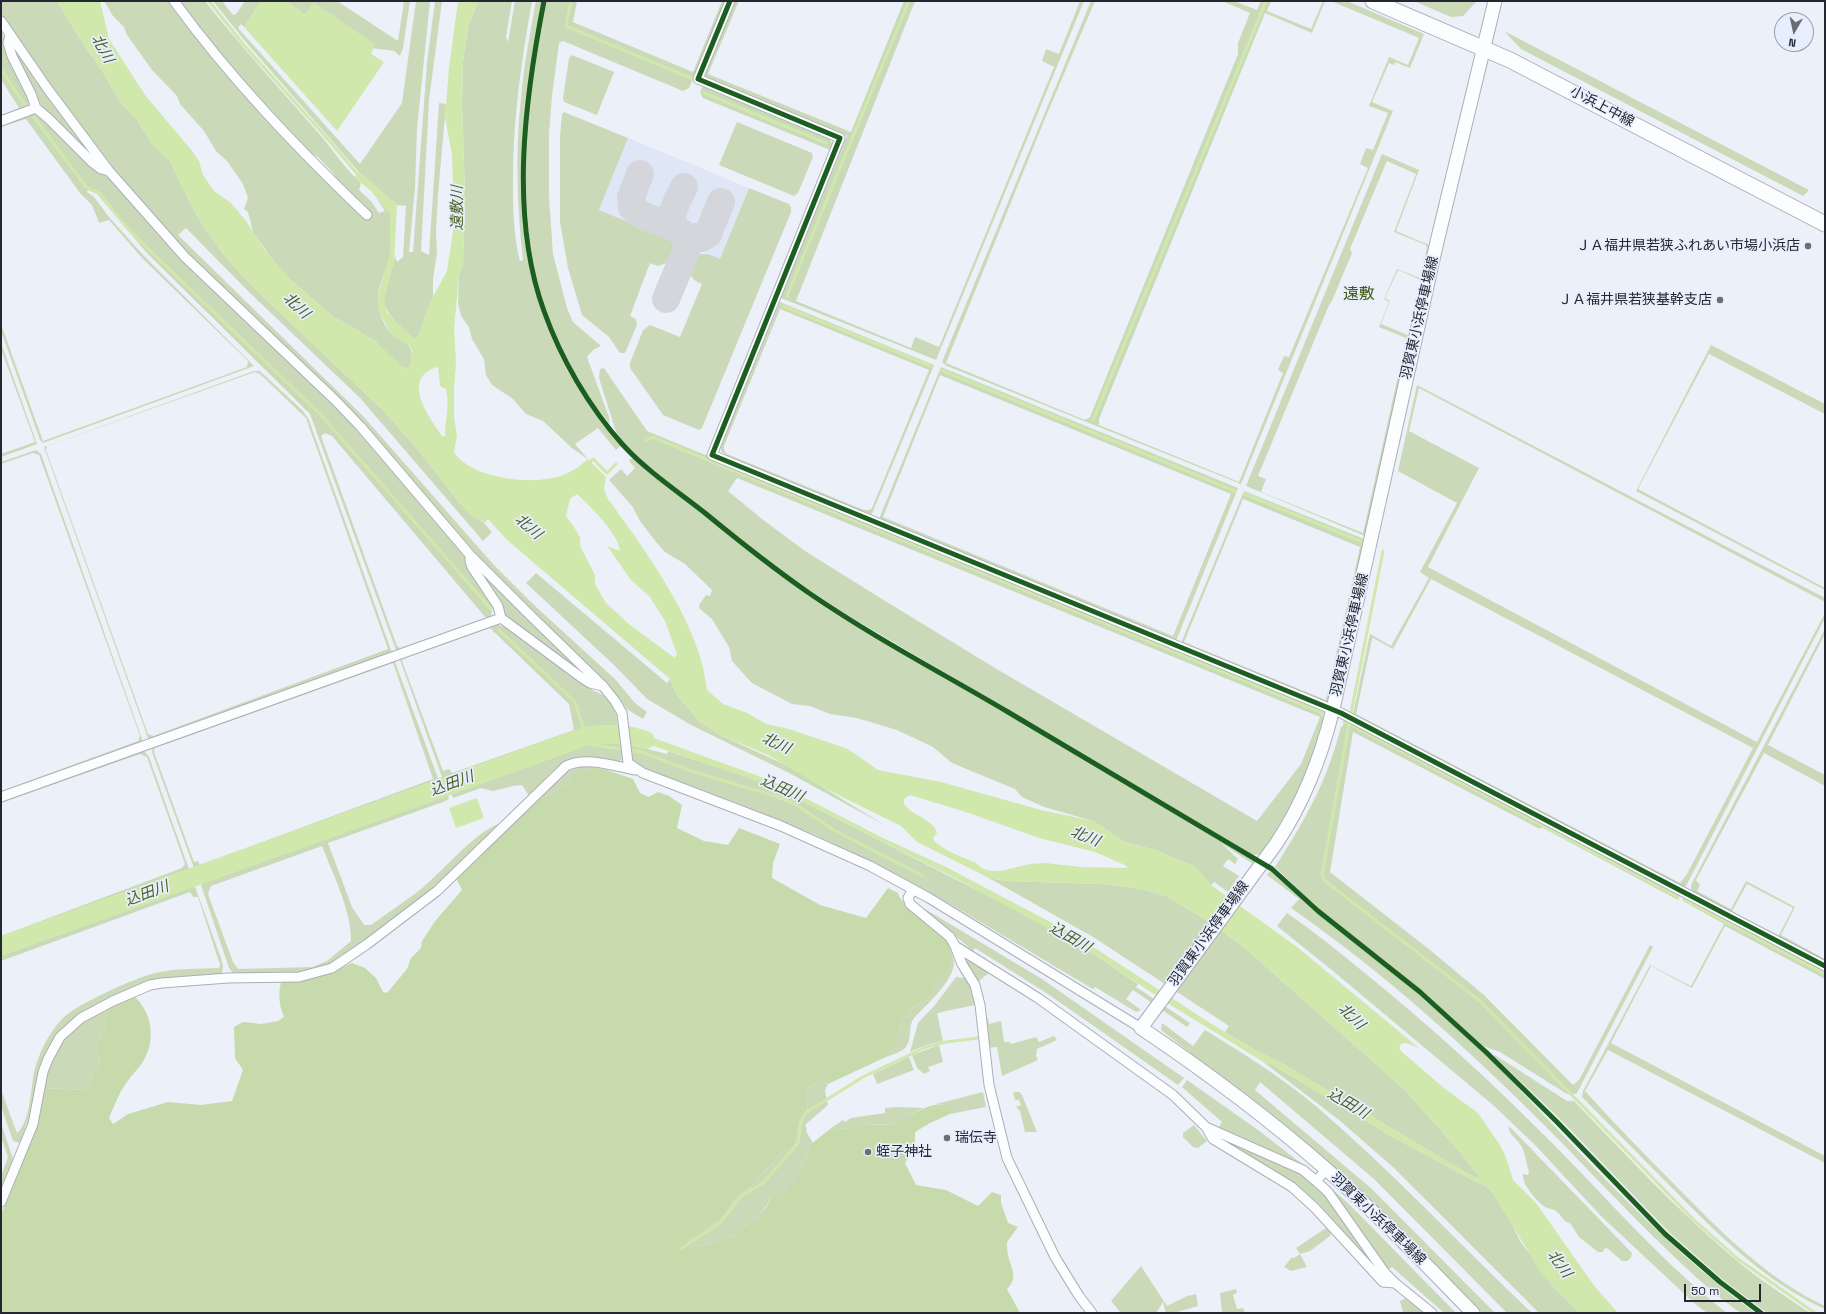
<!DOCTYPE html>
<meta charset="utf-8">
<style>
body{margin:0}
#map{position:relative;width:1826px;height:1314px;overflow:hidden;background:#ecf0f9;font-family:"Space Grotesk",sans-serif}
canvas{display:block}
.frame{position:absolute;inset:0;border:2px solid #24272f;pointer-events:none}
.north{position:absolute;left:1774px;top:12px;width:40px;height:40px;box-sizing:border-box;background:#e7eefe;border:1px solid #999eab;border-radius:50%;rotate:189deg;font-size:11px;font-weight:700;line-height:16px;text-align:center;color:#24272f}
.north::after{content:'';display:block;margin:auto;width:14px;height:18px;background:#6a6d76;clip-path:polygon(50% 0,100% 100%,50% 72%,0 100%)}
.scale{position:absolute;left:1684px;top:1284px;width:77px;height:18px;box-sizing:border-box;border:2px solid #24272f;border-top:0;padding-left:5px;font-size:12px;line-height:14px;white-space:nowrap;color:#24272f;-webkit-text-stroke:3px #e7eefe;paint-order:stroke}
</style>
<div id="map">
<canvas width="1826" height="1314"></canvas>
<div class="frame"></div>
<div class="north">N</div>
<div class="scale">50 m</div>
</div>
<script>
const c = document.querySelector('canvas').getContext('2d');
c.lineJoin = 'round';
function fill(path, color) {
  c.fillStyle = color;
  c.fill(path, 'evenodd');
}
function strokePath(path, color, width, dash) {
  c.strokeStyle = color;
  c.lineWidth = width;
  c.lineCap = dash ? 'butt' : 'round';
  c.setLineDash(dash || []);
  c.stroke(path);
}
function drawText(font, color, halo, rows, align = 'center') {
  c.font = font + ' "Space Grotesk","Noto Sans JP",sans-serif';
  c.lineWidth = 3.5;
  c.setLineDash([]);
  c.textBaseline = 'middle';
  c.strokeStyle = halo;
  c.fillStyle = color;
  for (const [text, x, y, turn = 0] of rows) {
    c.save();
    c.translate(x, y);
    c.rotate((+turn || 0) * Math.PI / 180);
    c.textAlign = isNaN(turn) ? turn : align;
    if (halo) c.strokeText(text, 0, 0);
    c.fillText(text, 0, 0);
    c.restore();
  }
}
fill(new Path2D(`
 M628 138 749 188 720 259 599 210Z`), '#dfe6f6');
fill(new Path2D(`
 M1 1H57L78 36 104 74 120 102 137 120 152 144 170 161 191 205 205 229 227 259 257 291 381 408 415 446 459 502 474 517 484 523 492 532 483 541 360 398 249 292 186 228 178 235 363 416 493 564 534 605 615 679 635 703 647 712 643 719 628 710 607 684 479 558 364 425 318 377 188 255 141 202 104 156 51 86 1 14Z
 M104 1H172C213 58 259 110 308 160 327 179 346 200 366 217L370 214 340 186 334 174 318 157 301 148 278 124 222 60 177 1H205C242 48 282 91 321 136 335 152 345 169 361 183L359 190 371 201 379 213 385 211 377 199C382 203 388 208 391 215 394 225 391 254 388 264 384 276 377 288 378 302 379 313 383 324 390 332 400 344 412 339 412 358 412 363 411 366 408 369L400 366 375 341 331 315 292 281 276 265 253 232 248 212 244 209 248 198 243 184 227 161 216 151 204 131 180 104 177 96 152 70 127 35 124 27 113 16Z
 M213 1H222L233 15 236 14 245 1H261L244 27 241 24 238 28 360 164 402 103 416 1H430L417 129 415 188 409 252H413L427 63 435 1H442L429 100 421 251 429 255 439 103 446 104 438 195 436 232 437 253 433 279V296L418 337 415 339C404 331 383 313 384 298 385 284 393 270 395 256L397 262 403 257 406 206 397 205 359 172 245 41Z
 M286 1H337L398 41 404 1H410L403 48 400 56 394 51 372 48 375 45 314 3 305 15Z
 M478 1H512L506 37 508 42 515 1H532C521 63 512 125 513 188 513 212 514 238 520 261L523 260C517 206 515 152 521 98 524 65 530 33 536 1H542C525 92 509 207 537 296 554 351 585 401 622 445L616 450 598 428 575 444 588 459 573 449 543 421 526 414 513 399 492 385 486 375 484 359 472 339 469 327 461 316 458 303 459 276 463 263 465 196 462 103 463 61 468 27Z
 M546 1H577L573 22 693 72 722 1H725L689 88 683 91 563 41 559 43 552 96 549 134V197L553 254 567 308 573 322 601 346 593 350 587 357 609 417 610 424C506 298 516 152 546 1Z
 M735 1H739L708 74 851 132 904 1H915L796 301 911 348 915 337 939 347 1054 67 1042 61 1046 49 1059 54 1080 1H1084L936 360 781 298 847 136 707 78 705 74Z
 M1091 1H1095L1044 121 946 363 1085 420 1090 417 1238 54V43L1250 13 1222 1H1234L1257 10 1261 1H1271L1267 11 1311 29 1323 1H1325L1312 33 1265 13 1099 419V425L1239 482 1283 373 1278 370 1284 356 1289 357 1368 168 1360 164 1366 148 1373 150 1388 113 1369 106 1389 57 1408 65 1419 38 1331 1H1347L1424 34 1410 68 1395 62 1394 65 1389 63 1372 102 1393 111 1241 484 947 366 942 362Z
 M1414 1H1477L1463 16 1451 17Z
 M1 30 29 101 27 107 1 117V115L19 108 1 79Z
 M1504 31 1809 190 1803 196 1521 49Z
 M12 45 97 162 47 113 38 100 14 55Z
 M572 55 614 72 597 115 564 102 563 98 569 58Z
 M703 86 830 139 832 144 830 150 703 98 700 92Z
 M564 112 628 138 599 210 670 239C677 247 671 254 667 263L658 266 650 263 630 316 636 319 637 325 625 353H620L609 337 582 315 568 268 560 222V136L562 114Z
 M33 114 41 116 91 164 115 184 182 260 332 403 416 497 465 556 469 567 493 604 491 618 398 651 396 650 310 414 147 253 97 194 88 190 87 192 94 197 109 217 143 255 254 366 43 443 40 440 1 331V324L43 441 247 367 248 361 142 258 109 220 99 223 92 205 80 193 26 119 1 127V124ZM325 433 332 436 486 618 400 648 397 646 321 436Z
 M737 122 812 153 813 157 798 193 794 196 719 165Z
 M1382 154 1419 170 1396 231 1429 245 1421 280 1398 270 1385 298 1390 301 1381 324 1410 336 1365 536 1246 486ZM1387 161 1416 174 1394 232 1426 245 1427 248 1420 278 1397 269 1384 299 1389 302 1379 327 1406 338V340L1363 533 1261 492 1266 479 1258 476 1329 305 1332 301 1352 253 1350 249Z
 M749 188 789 204 791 207V212L702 428 699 430 663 415 630 368V363L643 330 650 325 680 337 702 284C698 282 694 281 692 277 689 270 695 255 702 254 708 253 715 257 720 259Z
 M780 302 934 365 871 516 732 460 721 451V446ZM780 309 929 370 872 508 869 510H864L727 454 724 450V446Z
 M1 343 37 444 1 457V454L35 442 1 349Z
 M1711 345 1825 404V414L1709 354 1638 489 1825 588V590L1636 491Z
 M941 367 1238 488 1176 641 879 519ZM940 375 1231 494 1173 636 883 517Z
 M604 368 647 431 1324 710 1322 716 1325 718C1312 768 1290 812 1261 854L1253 855 1188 819 1070 746 842 612 787 575 655 472 623 442 616 432 599 378 600 369ZM737 478 1320 717 1301 764 1257 821 995 668 882 599 805 551 762 519 728 491Z
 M254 371H260L263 374 303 411 309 420 392 653 152 739 148 738 44 447ZM255 372 260 374 306 418 388 649 153 736 148 734 46 450 47 446Z
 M1417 385 1825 598V602L1419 388 1409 431 1479 468 1428 567 1757 742 1825 613V618L1686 886 1681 887 1353 714 1370 634 1391 646 1429 578 1420 572 1457 503 1398 471ZM1431 579 1753 748 1687 874 1680 883 1356 714 1372 639 1373 638 1393 649Z
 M36 450 41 454 142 739 141 743 1 793V791L138 741 140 736 39 455 33 453 1 464V462Z
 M633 457 749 551 809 595 1255 862 1253 864 1221 843 1238 859 1235 864 1228 859 1223 866 1239 876 1228 892 1214 882 1211 885 1196 868 1191 865 1158 851 1125 842 1093 821 1044 807 1022 797 1015 789 952 763 933 747 897 730 857 718 830 714 810 706 792 704 752 683 732 661 729 647 712 619 700 609 699 605 706 595 710 596 712 590 685 564 665 552 656 542 640 521 632 506 609 480 621 469 627 476 635 468 629 461Z
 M1244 491 1364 539 1327 703 1181 643ZM1243 499 1360 547 1326 700 1184 642Z
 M474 564 499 591 589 678 505 616Z
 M536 573 667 683 670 679 677 695 700 722 720 735 788 766 886 826 791 774 691 725 647 699 615 666 526 583Z
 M498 625 507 628 594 691C610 696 617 710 618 726L600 727 577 733 196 870 194 868 152 752 153 747 392 661 395 662 438 778 442 777 400 660 487 627ZM490 628 569 704 574 730 452 773 449 769 443 771 402 661 403 659ZM393 663 433 779 200 865 198 861 194 862 154 752 155 748Z
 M1825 629V634L1768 745 1825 775V786L1764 753 1696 880 1700 885 1697 891 1731 909 1746 881 1795 907 1781 935 1825 959V962L1778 937 1793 908 1747 884 1731 913 1692 893 1691 885Z
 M1345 720 1680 894 1678 900 1541 827 1540 829 1353 732 1330 872 1430 950 1484 995 1573 1085 1579 1080 1650 945 1653 947 1577 1093 1571 1095 1567 1094 1500 1052 1483 1046 1421 991 1319 910 1275 867C1306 818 1326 784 1341 727H1342Z
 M604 739 620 740 622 759 619 762C606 760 592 757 578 758 559 759 542 783 529 796L522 785 513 786 493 791 481 788 453 798 451 792 577 745Z
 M631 745 667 754 668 751 759 781 802 801 1020 912 1086 949 1138 984 1136 987 1190 1023 1187 1027 1133 990 1126 999 1141 1010 1136 1012 1095 987 1093 989C1019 946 948 900 872 862 798 824 720 797 642 767L633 761Z
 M141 751 145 752 149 757 190 872 1 939V936L182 868 185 864 147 757 140 754 1 803V801Z
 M584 766 592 767V771C569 770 572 785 556 794 550 796 543 797 537 799 552 784 563 769 584 766Z
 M447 794 449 799 443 802 328 843 352 907 364 925H371C386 914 401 904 416 893 436 879 479 827 500 824L434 888 368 940 331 965 297 973H233L229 968 200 882ZM322 846C332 872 352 912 351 941L327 961 313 967 238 969 233 962 208 894 211 886Z
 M1270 871C1286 884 1301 899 1317 913 1373 959 1433 1001 1484 1053 1571 1141 1655 1240 1755 1313 1752 1313 1747 1314 1743 1313 1730 1310 1674 1257 1662 1245 1628 1212 1595 1177 1562 1143 1478 1058 1389 976 1291 908L1299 899 1267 875Z
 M987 877 1005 881 1103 884 1141 889 1166 896 1208 921 1246 949 1405 1090 1460 1152 1481 1179 1472 1176 1283 1064 1257 1051 1225 1032 1229 1026 1093 937Z
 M194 884 221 958 223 966 222 974 176 978 79 1014 57 1035 21 1140 19 1143 13 1141 1 1106V1090L17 1133C30 1123 31 1088 34 1072 38 1055 49 1032 62 1019 76 1004 135 978 155 973 176 968 199 969 219 968L220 965 198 897H193L190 892 1 961V953Z
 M1685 899 1825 971V979L1725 926 1692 988 1651 966 1611 1043 1825 1156V1163L1608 1050 1585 1091C1615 1124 1645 1155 1676 1186 1720 1231 1767 1279 1825 1306V1309C1764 1282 1716 1232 1669 1185 1640 1156 1611 1126 1582 1097L1583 1091 1650 965 1691 986 1724 924 1683 901Z
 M920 906 1042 979 1184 1078 1178 1085 1048 994 975 948 973 951Z
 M1287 913C1313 931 1337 950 1361 970 1431 1026 1497 1087 1560 1151 1614 1206 1666 1266 1727 1313H1707L1694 1303 1601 1216 1535 1145 1493 1105 1333 971 1277 926Z
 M963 956 990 972 978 982Z
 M953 957C960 976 926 1005 914 1018 907 1027 913 1040 905 1048 901 1052 892 1055 886 1057L896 1045 901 1023 911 1008 919 1003 929 1000 938 978 948 971Z
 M956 977 965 978 971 985 975 1005 937 1013 943 1041 926 1045 910 1052 918 1023 935 1005Z
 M105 1009 106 1026 96 1047 100 1061 85 1090 44 1088C53 1045 68 1030 105 1009Z
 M988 1018 989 1024 1001 1021 1004 1042H1010L1011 1044 1036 1037 1039 1042 1054 1036 1057 1040 1037 1049 1036 1056 1038 1060 1002 1076 997 1047 987 1048 985 1019Z
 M1162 1023 1193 1046 1205 1030C1244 1054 1283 1078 1318 1108 1393 1172 1460 1245 1532 1313H1507L1374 1179 1260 1082 1255 1090 1372 1189 1495 1313H1481L1391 1222 1300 1139 1161 1030Z
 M939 1045 943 1062 928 1067 930 1071 924 1074 917 1068 912 1055Z
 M1495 1055 1567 1101H1574C1626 1155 1678 1211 1736 1260 1759 1279 1785 1296 1810 1313H1767L1722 1279 1668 1231 1560 1119 1494 1056Z
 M909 1057 914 1070 877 1084 873 1074Z
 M1262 1061 1273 1065 1391 1136 1476 1182 1485 1185 1493 1193 1512 1224 1520 1241 1553 1286 1580 1313H1539L1394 1168 1339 1120Z
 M820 1080 828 1084 825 1091 828 1105 805 1125 807 1129 806 1131 813 1143C808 1147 808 1155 806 1161 800 1174 791 1188 780 1198L772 1194 767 1205 755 1221 744 1226 733 1237 711 1244 689 1247 688 1240 720 1220 739 1194 752 1186 755 1179 765 1171 781 1153 794 1146 800 1119 808 1108 806 1098 808 1088Z
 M1187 1080 1258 1130 1306 1167 1219 1127 1222 1122 1182 1087Z
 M983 1092 986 1107 950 1114 944 1105 936 1104Z
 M1013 1092H1019L1022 1095 1037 1132H1025L1020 1111 1016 1107 1021 1105 1019 1100H1015Z
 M897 1107 924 1108C916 1111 911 1117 903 1121 890 1126 876 1124 863 1125 851 1127 842 1130 830 1129L843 1120 845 1122 851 1118 885 1113V1108Z
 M1 1123 13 1159 1 1189V1176L8 1157 1 1137Z
 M1194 1125 1207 1141 1198 1148 1193 1147 1183 1137V1133Z
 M1509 1126 1632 1253 1631 1258 1627 1261H1622L1607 1248 1604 1249 1603 1252H1598L1579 1237 1570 1223C1563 1222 1562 1216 1556 1211 1553 1209 1549 1209 1545 1207 1537 1202 1521 1183 1523 1174L1528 1175 1529 1171C1525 1161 1526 1153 1520 1144 1516 1138 1507 1133 1509 1126Z
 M1217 1136 1301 1174 1323 1193 1381 1274 1319 1204 1295 1183Z
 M1331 1188 1348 1203 1456 1313H1444L1392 1267 1388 1270Z
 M1326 1228 1331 1233 1330 1236 1310 1251 1300 1254 1307 1267 1291 1271 1284 1267 1292 1257 1294 1258 1300 1254 1296 1248Z
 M1141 1266 1167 1306 1187 1296 1196 1294 1198 1306 1173 1313H1166L1163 1302 1156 1313H1121L1111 1301Z
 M1236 1289 1237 1293 1233 1295 1237 1309 1243 1308 1245 1313H1222L1220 1293Z
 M1406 1298 1425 1313H1403L1400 1301Z`), '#cadab8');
fill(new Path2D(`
 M592 767 607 770 633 779 640 793 649 797 658 792 669 796 682 805 677 828 704 841 728 845 739 828 780 844 773 863 772 878 820 905 866 918 888 888 898 893C899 904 937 929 946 940 949 944 951 952 953 957L948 972 938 978 929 1000 919 1003 911 1008 901 1023 896 1045 886 1057 828 1084 820 1080 808 1088 806 1098 808 1108 800 1119 794 1146 781 1153 765 1171 755 1179 752 1186 739 1194 720 1220 688 1240 689 1247 711 1244 733 1237 744 1226 755 1221 767 1206 772 1194 780 1198 796 1179 806 1161 810 1145 830 1129C842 1130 851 1127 863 1125 874 1124 885 1126 895 1123 913 1119 929 1097 949 1107L950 1114 930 1123 915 1132V1146L905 1163 916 1185 946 1190 978 1206 992 1192 1001 1195V1203L1008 1223 1018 1227 1007 1242C1007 1246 1007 1251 1008 1255 1011 1269 1019 1277 1007 1289L1020 1313H1V1214L37 1126 44 1088 85 1090 100 1061 96 1047 106 1026 105 1009 134 996C151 1012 156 1036 145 1058 140 1068 131 1075 125 1085 118 1095 114 1107 109 1118L113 1124 128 1114 168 1102 201 1105 232 1101 243 1070 235 1058 234 1027 243 1022 261 1024 278 1021 284 1017C279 1005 278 994 281 982L322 976 352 963 365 968 376 978 383 992 387 993 407 969 411 958 421 948 422 941 436 920 462 890 456 878 537 799 555 794 564 787 575 774 584 771H592Z`), '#c7daab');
fill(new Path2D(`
 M57 1H100L109 39 145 95 193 152 199 161 203 175 214 191 231 203 246 221 264 249 292 281 331 315 375 341 405 369 410 366 412 350 409 345 395 338 390 332 380 314 378 304V295L390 254V214L371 191 354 177 359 172 397 205 394 263 384 300 387 312 391 317 415 339 418 337 429 304 447 271 454 225 452 154 445 118 449 68 458 1H478L468 27 463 61 462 103 465 196 463 263 459 276 454 329 456 363 454 388V417L457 436 454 452C470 478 529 485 557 477 569 474 579 467 588 459L606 477 604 490 608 499C645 550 701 625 707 690L723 704 747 713 766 724 789 729 848 749 878 770 941 782 1041 810 1093 821 1125 842 1158 851 1191 865 1196 868 1211 885 1297 947 1419 1048 1406 1043 1401 1044 1399 1048 1402 1052 1444 1088 1478 1113 1500 1145 1506 1157 1513 1180 1536 1203 1595 1287 1618 1313H1580L1541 1273 1493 1193 1485 1185 1476 1182 1391 1136 1273 1065 1262 1061 1172 1006 1086 949 955 878 769 785 654 746 631 741 629 729 772 781 881 837 944 866 1075 935 1210 1023 1257 1051 1283 1064 1472 1176 1480 1179 1460 1152 1405 1090 1246 949 1208 921 1166 896 1141 889 1103 884 1005 881 987 877 917 842 901 826 822 787 768 755 720 735 700 722 677 695 670 679 506 539 488 519 484 523 474 517 459 502 415 446 381 408 257 291 227 259 205 229 191 205 170 161 152 144 137 120 120 102 104 74 78 36ZM438 367 440 386 446 389C450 404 445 421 445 436L443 437C430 419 399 377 438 367ZM577 494C589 505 619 534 620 551L607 546 631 580 650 597 665 621 677 654 675 658 630 625 606 603 595 584V575L580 546V538L576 530 566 516 570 499ZM910 795 969 813 1039 838 1095 852 1127 866V868L1081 867 1045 863 1030 864 1001 871H992L983 869 976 863 948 851 935 842 933 838 937 833C934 820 913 816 904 804V799Z
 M261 1H286L305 15 314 3 375 44 371 54 384 62 337 131 244 27Z
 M477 798 484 818 456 828 449 808Z`), '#d0e8ab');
strokePath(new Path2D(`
 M209 1 243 44 332 144 360 177
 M571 1 566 26 691 78
 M1 69 24 104
 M704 93 826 143
 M34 117 86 187 99 193 129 230 174 274 321 415 491 609
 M787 296 909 1
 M783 306 931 366
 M941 370 1235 491
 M1093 420 1266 1
 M646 441 652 437 1323 713
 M591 461 593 459 607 473 616 464
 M1244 494 1363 542
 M499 630 575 702 584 730 593 745 642 752 691 771 775 796 795 804 832 829 923 876
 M1351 713 1383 551
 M1344 722 1349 724 1322 875 1325 881 1480 1001 1693 1219 1738 1259 1815 1313
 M1349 724 1678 897
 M1684 900 1825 974
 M681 1249 721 1222 741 1196 763 1183 798 1143 801 1122 805 1114 810 1110 863 1077 926 1047 946 1042 978 1038`), '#d0e8ab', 3);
strokePath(new Path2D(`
 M1 946 584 737C606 733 624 733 645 740`), '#d0e8ab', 19);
strokePath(new Path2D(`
 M640 174 631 197 632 207C645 225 690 220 687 249L666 299
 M676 229C665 219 679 198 684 187
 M687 249 693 237 701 238 708 234 721 202`), '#d4d6dc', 28);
const street = new Path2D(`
 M174 1C231 79 297 148 367 215
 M730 1 698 79 840 138 712 455 1341 713 1825 966
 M1 21 47 88 109 171 185 257 335 400 361 427 470 555 531 616 603 686 615 701 622 713 628 763 643 773 781 826 870 866 929 898 1141 1028
 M10 35 8 43 12 56 31 94 36 108 49 119 93 163 101 169 109 171
 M1 121 36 108
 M470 555V561L472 567 498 606 501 618 582 678 590 683 603 686
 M1 797 501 618
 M913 889 908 898 910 904 950 937 955 946 962 964 975 985 980 1005 989 1085 1007 1158 1055 1257 1079 1296 1092 1313
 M955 946 1038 998 1173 1095 1206 1127 1213 1139 1292 1187 1315 1208 1383 1282 1395 1283 1432 1313
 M1206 1127 1303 1170 1316 1181 1327 1169
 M1316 1181 1328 1192 1385 1273 1395 1283
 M1 1202 33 1124 43 1072 48 1059 60 1037 81 1018 113 1001 150 985 162 983 228 978 299 977 332 968 366 945 437 891 566 766C586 756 614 766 635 770`);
const secondary = new Path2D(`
 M1473 1313C1425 1264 1378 1214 1326 1169 1268 1118 1205 1071 1141 1028L1276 844C1304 802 1321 758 1333 709L1436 246 1495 1`);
const primary = new Path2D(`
 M1373 1 1510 60 1825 224`);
strokePath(street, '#acafb7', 11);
strokePath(secondary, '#acafb7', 15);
strokePath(primary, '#acafb7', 17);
strokePath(street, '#fcfdfe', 9);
strokePath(secondary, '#fcfdfe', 13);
strokePath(primary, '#fcfdfe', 15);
strokePath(new Path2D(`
 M544 1C525 98 509 215 544 311 561 359 589 407 623 445 647 471 677 491 705 513 739 541 773 568 809 593 873 637 942 673 1008 712 1097 764 1184 817 1272 869L1318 911 1420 992 1487 1053 1557 1122 1665 1234 1720 1282 1761 1313
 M730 1 698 79 840 138 712 455 1341 713 1825 966`), '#1b5e20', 5);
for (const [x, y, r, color] of [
 [1808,246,4,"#6a6d76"],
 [1720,300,4,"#6a6d76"],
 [947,1138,4,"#6a6d76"],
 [868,1152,4,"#6a6d76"]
]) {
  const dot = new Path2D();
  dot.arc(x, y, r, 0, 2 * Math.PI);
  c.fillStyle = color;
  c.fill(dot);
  strokePath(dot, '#e7eefe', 1.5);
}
drawText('14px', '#24272f', '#e7eefe', [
 ["小浜上中線",1602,107,28],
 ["羽賀東小浜停車場線",1420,318,-77],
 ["羽賀東小浜停車場線",1350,635,-77],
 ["羽賀東小浜停車場線",1209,934,-54],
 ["羽賀東小浜停車場線",1378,1219,44]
]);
drawText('14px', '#24272f', '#e7eefe', [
 ["ＪＡ福井県若狭ふれあい市場小浜店",1800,246],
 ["ＪＡ福井県若狭基幹支店",1712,300],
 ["瑞伝寺",955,1138,"left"],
 ["蛭子神社",876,1152,"left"]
], 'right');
drawText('italic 15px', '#4c6020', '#e7eefe', [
 ["北川",102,49,61],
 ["遠敷川",458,208,-90],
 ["北川",296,306,43],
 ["北川",528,527,41],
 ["北川",776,744,24],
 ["込田川",452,784,-20],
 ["込田川",782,789,24],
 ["北川",1085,837,22],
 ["込田川",147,894,-20],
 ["込田川",1070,938,30],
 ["北川",1351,1017,45],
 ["込田川",1348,1104,31],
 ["北川",1559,1264,54]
]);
drawText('16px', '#465b12', '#e7eefe', [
 ["遠敷",1359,295]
]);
</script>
